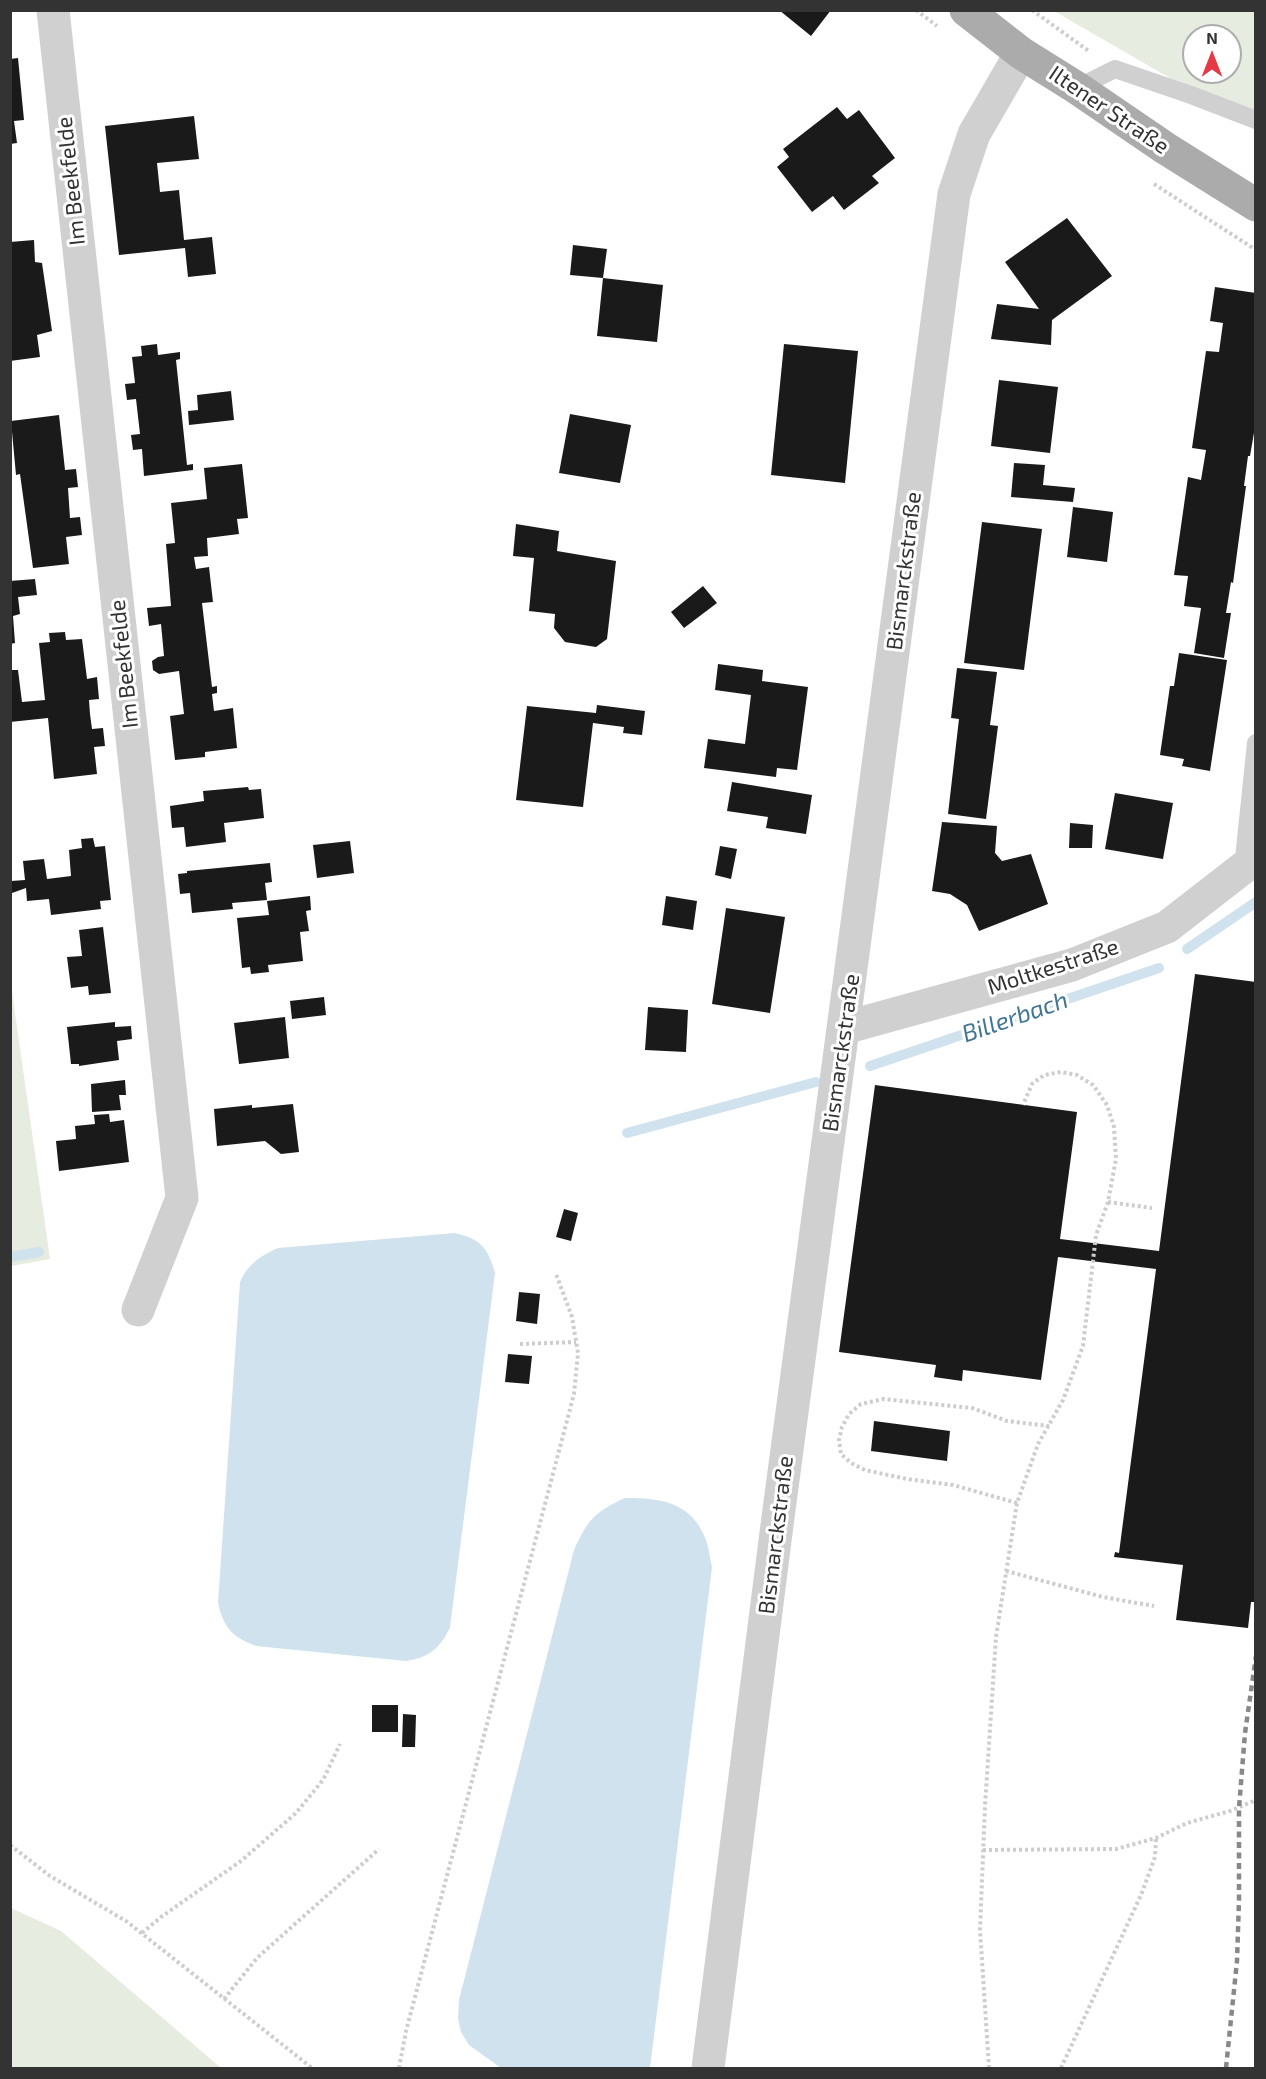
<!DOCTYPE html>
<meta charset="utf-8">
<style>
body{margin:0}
#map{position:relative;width:1266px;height:2079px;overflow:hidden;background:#fff;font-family:"Exo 2",sans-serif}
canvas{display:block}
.frame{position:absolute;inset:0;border:12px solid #333;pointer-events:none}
.north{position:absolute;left:1182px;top:24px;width:60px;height:60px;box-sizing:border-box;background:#fff;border:2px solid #adadad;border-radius:50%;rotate:0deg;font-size:16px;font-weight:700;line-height:24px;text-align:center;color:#333}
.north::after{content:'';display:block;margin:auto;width:21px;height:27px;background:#e63946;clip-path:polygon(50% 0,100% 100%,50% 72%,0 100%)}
</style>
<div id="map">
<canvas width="1266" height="2079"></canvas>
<div class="frame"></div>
<div class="north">N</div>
</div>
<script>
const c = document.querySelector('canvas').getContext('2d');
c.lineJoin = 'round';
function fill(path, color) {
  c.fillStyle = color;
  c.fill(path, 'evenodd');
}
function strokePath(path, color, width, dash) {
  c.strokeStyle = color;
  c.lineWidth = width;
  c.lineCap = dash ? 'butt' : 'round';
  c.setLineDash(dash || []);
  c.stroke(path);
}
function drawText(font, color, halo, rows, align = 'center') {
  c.font = font + ' "Exo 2",sans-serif';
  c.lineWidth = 6;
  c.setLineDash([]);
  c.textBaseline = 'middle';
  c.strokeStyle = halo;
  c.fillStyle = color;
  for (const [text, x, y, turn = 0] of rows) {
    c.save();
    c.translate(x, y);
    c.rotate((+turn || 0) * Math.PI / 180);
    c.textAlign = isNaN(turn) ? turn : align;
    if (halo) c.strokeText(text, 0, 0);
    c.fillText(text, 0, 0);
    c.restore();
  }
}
fill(new Path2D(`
 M1054 11H1255V116L1213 103ZM1194 36H1230V72H1194Z
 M10 978 50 1259 11 1266H10Z
 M11 1908 61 1931 221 2068H11Z`), '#e6ecdf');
fill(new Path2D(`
 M455 1233C481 1239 488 1248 495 1273L450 1627C441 1648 428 1658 406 1661L256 1646C232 1637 224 1628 218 1603L240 1282C248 1264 260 1256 278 1248Z
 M625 1498C661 1498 692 1502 706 1540 709 1548 710 1559 712 1567L650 2068H501L469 2045 461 2032 458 2019 459 2000 574 1550C588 1519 595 1512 625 1498Z`), '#cfe2ee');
strokePath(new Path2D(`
 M1187 949 1256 902
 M870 1066 1159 968
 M627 1133 816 1082
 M10 1257 39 1252`), '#cfe2ee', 10);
fill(new Path2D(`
 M779 10H831L811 36Z
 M18 58 24 120 14 121 17 143 10 144V59Z
 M837 107 847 119 859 110 895 158 872 176 879 183 844 210 833 196 812 212 777 167 789 157 783 149Z
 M194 116 199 159 157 163 160 192 179 190 184 240 212 237 216 274 188 277 185 248 119 255 105 126Z
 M1067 218 1112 276 1052 320 1051 345 991 339 997 304 1039 309 1005 262Z
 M34 240 35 262 42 263 52 331 37 335 40 357 10 361V242Z
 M573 245 607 249 603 278 663 285 657 342 597 336 603 278 570 275Z
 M1215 287 1256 293V421L1250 456H1248L1244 486H1246L1233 583 1231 582 1226 613H1231L1224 658 1194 653 1201 608 1184 606 1188 576 1174 575 1188 477 1201 480 1206 450 1192 448 1206 351 1219 352 1223 323 1210 321Z
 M157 344 158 355 180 352V359L176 360 187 465 193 464V470L144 476 142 449 133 450 131 435 140 434 136 399 127 400 125 384 135 383 132 357 142 356 141 346Z
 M784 344 858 351 845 483 771 475Z
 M999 380 1058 387 1050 453 991 446Z
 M231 391 234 420 189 425 188 411 198 410 197 395Z
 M570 414 631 425 620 483 559 473Z
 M59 415 65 470 76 469 78 487 68 488 70 518 80 517 82 535 66 537 69 564 33 568 20 474 16 475 11 421Z
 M1014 463 1045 465 1043 485 1075 488 1073 502 1011 497Z
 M242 464 248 518 237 519 239 534 207 538 208 556 194 557 196 569 209 567 213 602 202 603 212 687 217 686V693L212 694 214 711 233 708 237 748 205 752V757L175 760 170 716 184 714 179 671 159 674 153 670 152 661 158 657 164 656 161 624 149 626 147 608 171 606 166 544 175 543 171 503 207 499 204 468Z
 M1073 507 1113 512 1107 562 1067 557Z
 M982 522 1042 529 1024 670 964 663Z
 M516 524 559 531 557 551 616 561 607 639 596 647 565 642 554 628 555 614 529 611 534 558 513 556Z
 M35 579 37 595 18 597 20 614 13 616 15 643 10 644V581Z
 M703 586 717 603 684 628 671 612Z
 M65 632 66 640 82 639 87 679 97 677 99 699 89 700 90 714 92 729 103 728 105 746 94 747 97 774 54 779 48 718 10 722V670H18L22 702 45 700 39 643 50 642 49 633Z
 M1179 653 1227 660 1210 771 1182 766 1184 759 1160 755 1170 686H1174Z
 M718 664 763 670 762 681 808 687 797 770 777 768 776 777 704 768 708 739 745 744 751 695 715 690Z
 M957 668 997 672 990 725 998 726 986 819 948 814 959 719 951 718Z
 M597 705 645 711 642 735 623 733 624 727 593 723 583 807 516 800 527 706 596 713Z
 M732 782 812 795 806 834 766 828 768 817 727 811Z
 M248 787 249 790 261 789 264 818 224 823 226 842 186 847 184 827 172 828 170 806 204 801 203 791Z
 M1115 793 1173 803 1163 859 1105 849Z
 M942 822 997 826 995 853 1002 861 1031 854 1048 904 979 931 967 905 950 894 932 891Z
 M1070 823 1093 825 1092 848H1069Z
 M93 838 95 847 105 846 111 900 100 901 101 909 51 915 49 899 27 901 26 888 12 893 11 881 25 880 23 861 44 859 47 879 71 876 69 850 82 848 81 839Z
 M350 841 354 873 317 878 313 845Z
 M720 846 737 849 731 879 715 875Z
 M270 863 272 882 265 883 267 900 232 903 233 909 192 913 190 893 180 894 178 874 187 873V871Z
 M310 896 311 910 306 911 309 931 300 932 303 961 268 965 269 972 251 974 250 967 242 968 237 918 269 915 267 901Z
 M666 896 697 901 693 930 662 925Z
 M726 908 785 917 770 1013 712 1004Z
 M103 927 111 993 89 995 88 986 71 988 67 957 82 956 79 930Z
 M1195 974 1256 982V1602H1251L1248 1628 1176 1620 1183 1565 1114 1557 1115 1552 1119 1553 1156 1269 1058 1257 1041 1380 963 1370 962 1381 934 1377 936 1365 839 1352 875 1085 1077 1112 1060 1239 1159 1251Z
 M324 997 326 1015 292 1019 290 1001Z
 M648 1007 688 1010 686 1052 645 1050Z
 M285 1017 289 1058 239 1064 234 1023Z
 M115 1022V1027L131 1026 132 1039 117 1041 119 1060 79 1066V1064H71L67 1027Z
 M125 1080 126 1095H119L121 1110 92 1112 91 1084Z
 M293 1104 299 1152 281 1154 265 1141 217 1146 214 1109 252 1105V1108Z
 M109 1114 110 1122 124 1120 129 1162 59 1171 56 1141 76 1139 75 1126 95 1124 94 1115Z
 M564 1209 578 1213 571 1241 556 1237Z
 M519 1292 540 1294 537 1324 516 1321Z
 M508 1354 532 1356 529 1384 505 1382Z
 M874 1421 950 1431 947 1461 871 1451Z
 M372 1705H398V1732H372Z
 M403 1714 416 1715 415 1747H402Z`), '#1a1a1a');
strokePath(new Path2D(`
 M916 10 937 26
 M1032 10 1090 52
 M1154 184 1256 250
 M1108 1202 1152 1208
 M520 1344 576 1342
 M1017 1503 953 1485 907 1479 865 1470 851 1463 841 1454 839 1440 842 1427 849 1414 861 1404 883 1399 972 1408 1007 1421 1049 1426
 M1006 1571 1103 1597 1154 1606
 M10 1845 50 1876 126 1921 312 2068
 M983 1850 1116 1849 1156 1838 1187 1823 1230 1811 1256 1800
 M142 1933 161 1917 241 1861 296 1813 323 1780 340 1744
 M224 1999 257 1958 379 1849
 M399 2068 406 2031 574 1394 578 1353 572 1317 556 1274
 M989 2068 980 1930 985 1806 996 1637 1017 1503 1038 1444 1063 1400 1083 1346 1096 1235 1108 1202 1116 1159 1114 1127 1107 1105 1093 1085 1077 1075 1061 1072 1044 1075 1032 1084 1023 1105
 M1061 2068 1141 1895 1155 1857 1156 1838`), '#cdcdcd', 4, [3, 3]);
strokePath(new Path2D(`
 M1077 88 1115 69 1191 95 1256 120
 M1243 868 1256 743`), '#d0d0d0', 18);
strokePath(new Path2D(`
 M53 10 182 1198 138 1310
 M844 1028 1072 965 1167 927 1243 868 1256 860
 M708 2068 777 1525 954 194 974 134 1021 53`), '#d0d0d0', 33);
strokePath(new Path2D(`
 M966 10 1021 53 1077 88 1165 148 1256 205`), '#ababab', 33);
strokePath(new Path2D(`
 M1226 2068 1237 1961 1239 1900V1808L1245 1733 1256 1656`), '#888', 4.5, [6, 4.5]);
drawText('22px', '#333', '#fff', [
 ["Iltener Straße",1109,110,34],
 ["Im Beekfelde",71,181,-96],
 ["Bismarckstraße",904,571,-83],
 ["Im Beekfelde",124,664,-96],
 ["Moltkestraße",1053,967,-18],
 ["Bismarckstraße",841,1053,-82],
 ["Bismarckstraße",776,1535,-83]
]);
drawText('italic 24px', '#3f7597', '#fff', [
 ["Billerbach",1015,1017,-19]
]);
</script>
